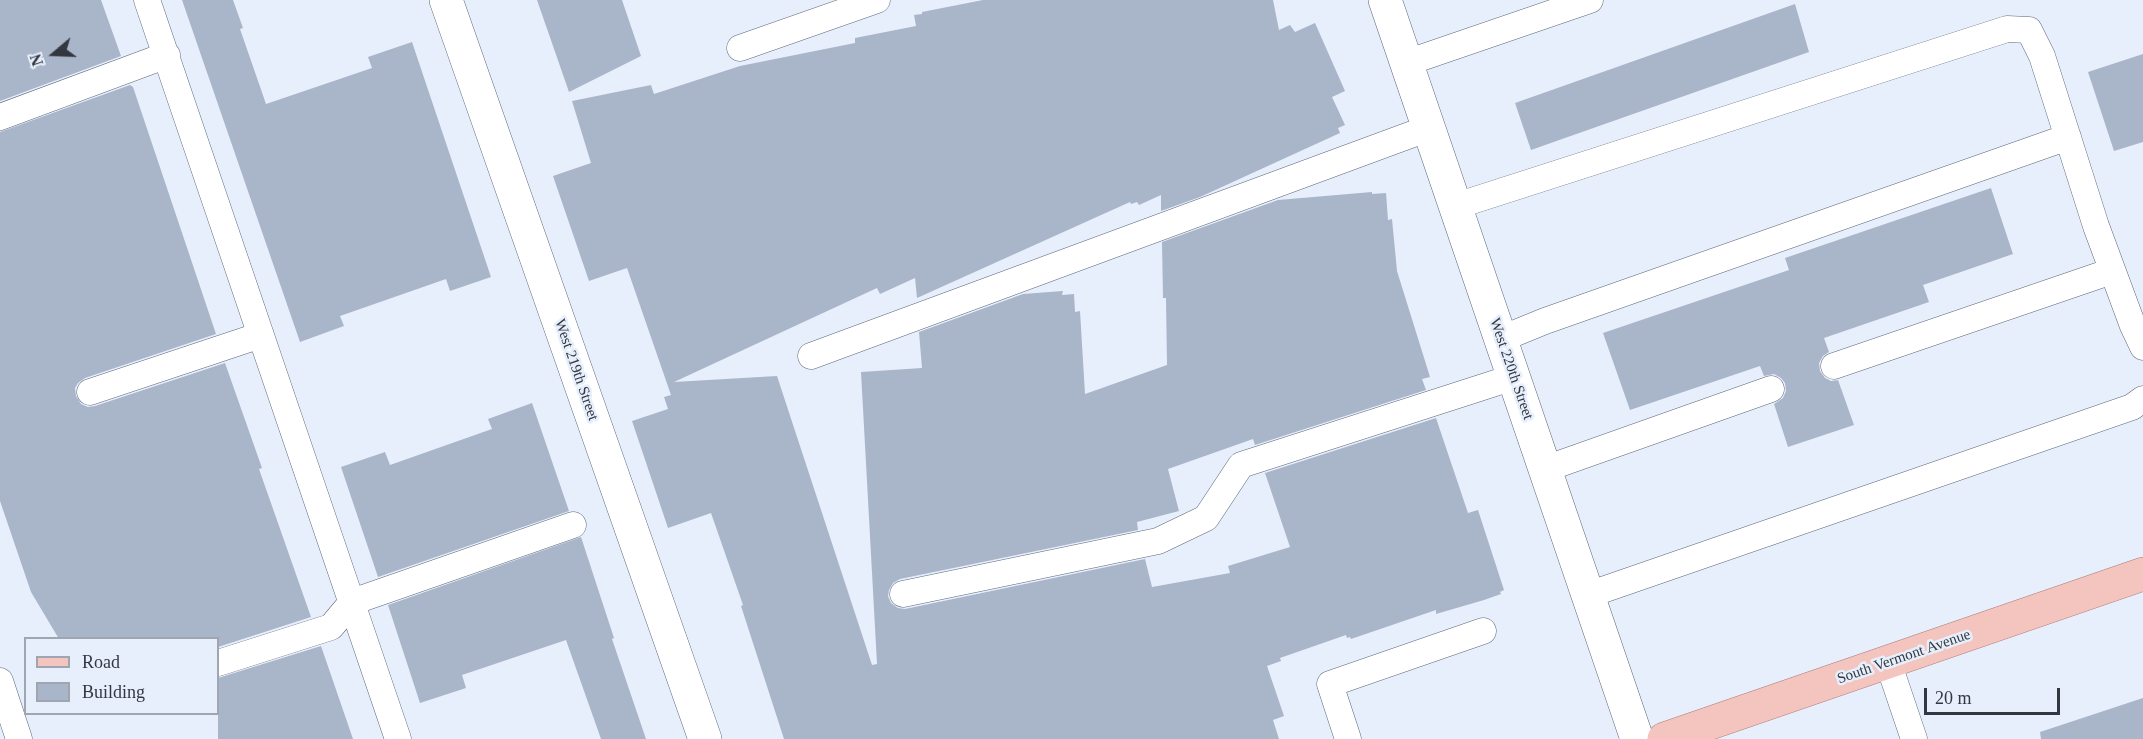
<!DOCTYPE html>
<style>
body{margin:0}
#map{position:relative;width:2143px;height:739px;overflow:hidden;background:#e7effc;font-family:Georgia,serif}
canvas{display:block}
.legend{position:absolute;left:24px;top:637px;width:195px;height:78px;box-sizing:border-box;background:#e7effc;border:2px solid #9fa6b1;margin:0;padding:8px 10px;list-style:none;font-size:18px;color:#333840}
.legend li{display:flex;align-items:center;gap:12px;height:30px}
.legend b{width:30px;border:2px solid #9fa6b1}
.north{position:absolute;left:24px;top:24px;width:60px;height:60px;-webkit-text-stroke:4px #e7effc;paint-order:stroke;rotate:251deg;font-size:16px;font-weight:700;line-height:24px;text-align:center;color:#333840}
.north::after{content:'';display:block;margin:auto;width:21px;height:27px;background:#333840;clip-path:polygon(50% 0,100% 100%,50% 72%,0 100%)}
.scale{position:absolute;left:1924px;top:688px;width:136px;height:27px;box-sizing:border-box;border:3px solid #333840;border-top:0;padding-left:8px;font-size:18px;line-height:21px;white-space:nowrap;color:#333840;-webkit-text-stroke:4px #e7effc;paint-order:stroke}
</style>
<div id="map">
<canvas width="2143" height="739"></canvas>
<ul class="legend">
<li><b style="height:8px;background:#f4c5be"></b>Road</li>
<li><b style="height:16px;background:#a9b5c9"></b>Building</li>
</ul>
<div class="north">N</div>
<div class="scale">20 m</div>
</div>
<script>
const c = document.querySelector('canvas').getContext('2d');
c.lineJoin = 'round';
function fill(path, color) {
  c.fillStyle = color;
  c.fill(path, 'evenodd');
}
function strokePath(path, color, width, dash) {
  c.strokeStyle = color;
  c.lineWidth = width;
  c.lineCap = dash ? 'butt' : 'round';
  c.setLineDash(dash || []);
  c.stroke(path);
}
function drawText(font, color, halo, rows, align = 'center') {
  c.font = font + ' Georgia,serif';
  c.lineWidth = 5;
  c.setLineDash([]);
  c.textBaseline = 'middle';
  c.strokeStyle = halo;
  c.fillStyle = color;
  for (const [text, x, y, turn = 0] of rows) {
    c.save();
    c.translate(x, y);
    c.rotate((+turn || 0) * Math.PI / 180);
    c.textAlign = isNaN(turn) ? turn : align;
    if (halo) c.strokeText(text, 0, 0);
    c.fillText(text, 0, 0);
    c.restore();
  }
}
fill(new Path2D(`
 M0 0H101L121 56 0 101Z
 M182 0H233L243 28 240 29 266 104 372 68 368 57 412 42 491 277 450 291 446 279 340 316 344 326 300 342Z
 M537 0H622L641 56 569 92Z
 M983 0H1273L1279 30 1290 25 1295 32 1315 23 1345 91 1332 97 1345 125 1338 128 1340 133 1200 197 1161 211V195L1139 205 1137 202 1131 204 1130 202 917 298 915 278 880 294 877 288 674 382 777 376 872 665 877 664 861 372 922 368 919 332 1023 294 1063 291 1062 295 1074 294 1075 312 1080 311 1085 394 1167 365 1166 298H1163L1162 242 1278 200 1372 192V194L1386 193 1388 220 1392 219 1397 271 1430 377 1422 379 1426 390 1255 445 1253 439 1168 469 1179 511 1137 522 1138 530 900 579 893 583 889 590 888 596 891 603 898 608 905 609 1145 559 1152 587 1230 573 1228 566 1290 547 1265 473 1436 418 1468 513 1478 510 1504 590 1500 592 1501 594 1484 600 1436 614V610L1351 639 1350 637 1347 638 1346 635 1280 658 1281 661 1267 666 1284 716 1273 720 1279 739H784L741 606 743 605 711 513 668 528 632 421 668 409 664 397 671 395 627 268 589 281 553 176 591 163 572 101 651 85 654 94 740 66 855 43V38L916 26 914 15 922 14V12Z
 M1795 4 1809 52 1531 150 1515 103Z
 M2143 54V142L2114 151 2088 72Z
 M130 85 133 87 216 334 85 378 78 383 75 388 76 396 81 404 88 407 95 406 225 363 262 468 259 469 311 617 218 647V639H59L31 592 0 501V132Z
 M1991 188 2013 254 1923 285 1929 302 1824 338 1829 352 1823 356 1819 363 1820 371 1825 378 1831 381 1838 380 1854 425 1788 447 1774 404 1783 398 1786 391 1785 383 1781 378 1774 374 1764 376 1760 366 1630 410 1603 333 1789 270 1785 258Z
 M532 403 569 511 378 577 341 467 385 452 390 465 492 429 488 419Z
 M581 537 614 638 612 639 646 739H601L566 640 462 675 466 688 420 703 388 605Z
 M321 646 353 739H218V678Z
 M2143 698V739H2041L2040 732Z`), '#a9b5c9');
const lane = new Path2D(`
 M147 0 398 739
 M740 48 877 0
 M1406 63 1590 0
 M0 117 167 55
 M1456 206 2007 29 2029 30 2042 56 2096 226 2133 326 2143 347
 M1501 339 1545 321 2068 137
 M811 356 1429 128
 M1834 366 2112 271
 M90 392 261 335
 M1545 469 1771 389
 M903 594 1158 541 1206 518 1241 465 1514 377
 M1588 595 2132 407 2143 399
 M1888 662 1914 739
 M218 663 331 627 352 602 573 525
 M0 681 19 739
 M1348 739 1330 684 1483 631`);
const street = new Path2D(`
 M446 0 705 739
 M1385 0 1637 739`);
const primary = new Path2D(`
 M1664 739 2143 574`);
strokePath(lane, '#5d687a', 27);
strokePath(street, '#5d687a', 34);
strokePath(primary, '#ac7b76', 34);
strokePath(lane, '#fff', 26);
strokePath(street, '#fff', 33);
strokePath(primary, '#f4c5be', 33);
drawText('15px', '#333840', '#e7effc', [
 ["West 220th Street",1511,369,71],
 ["West 219th Street",576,370,71],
 ["South Vermont Avenue",1904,657,-19]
]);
</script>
